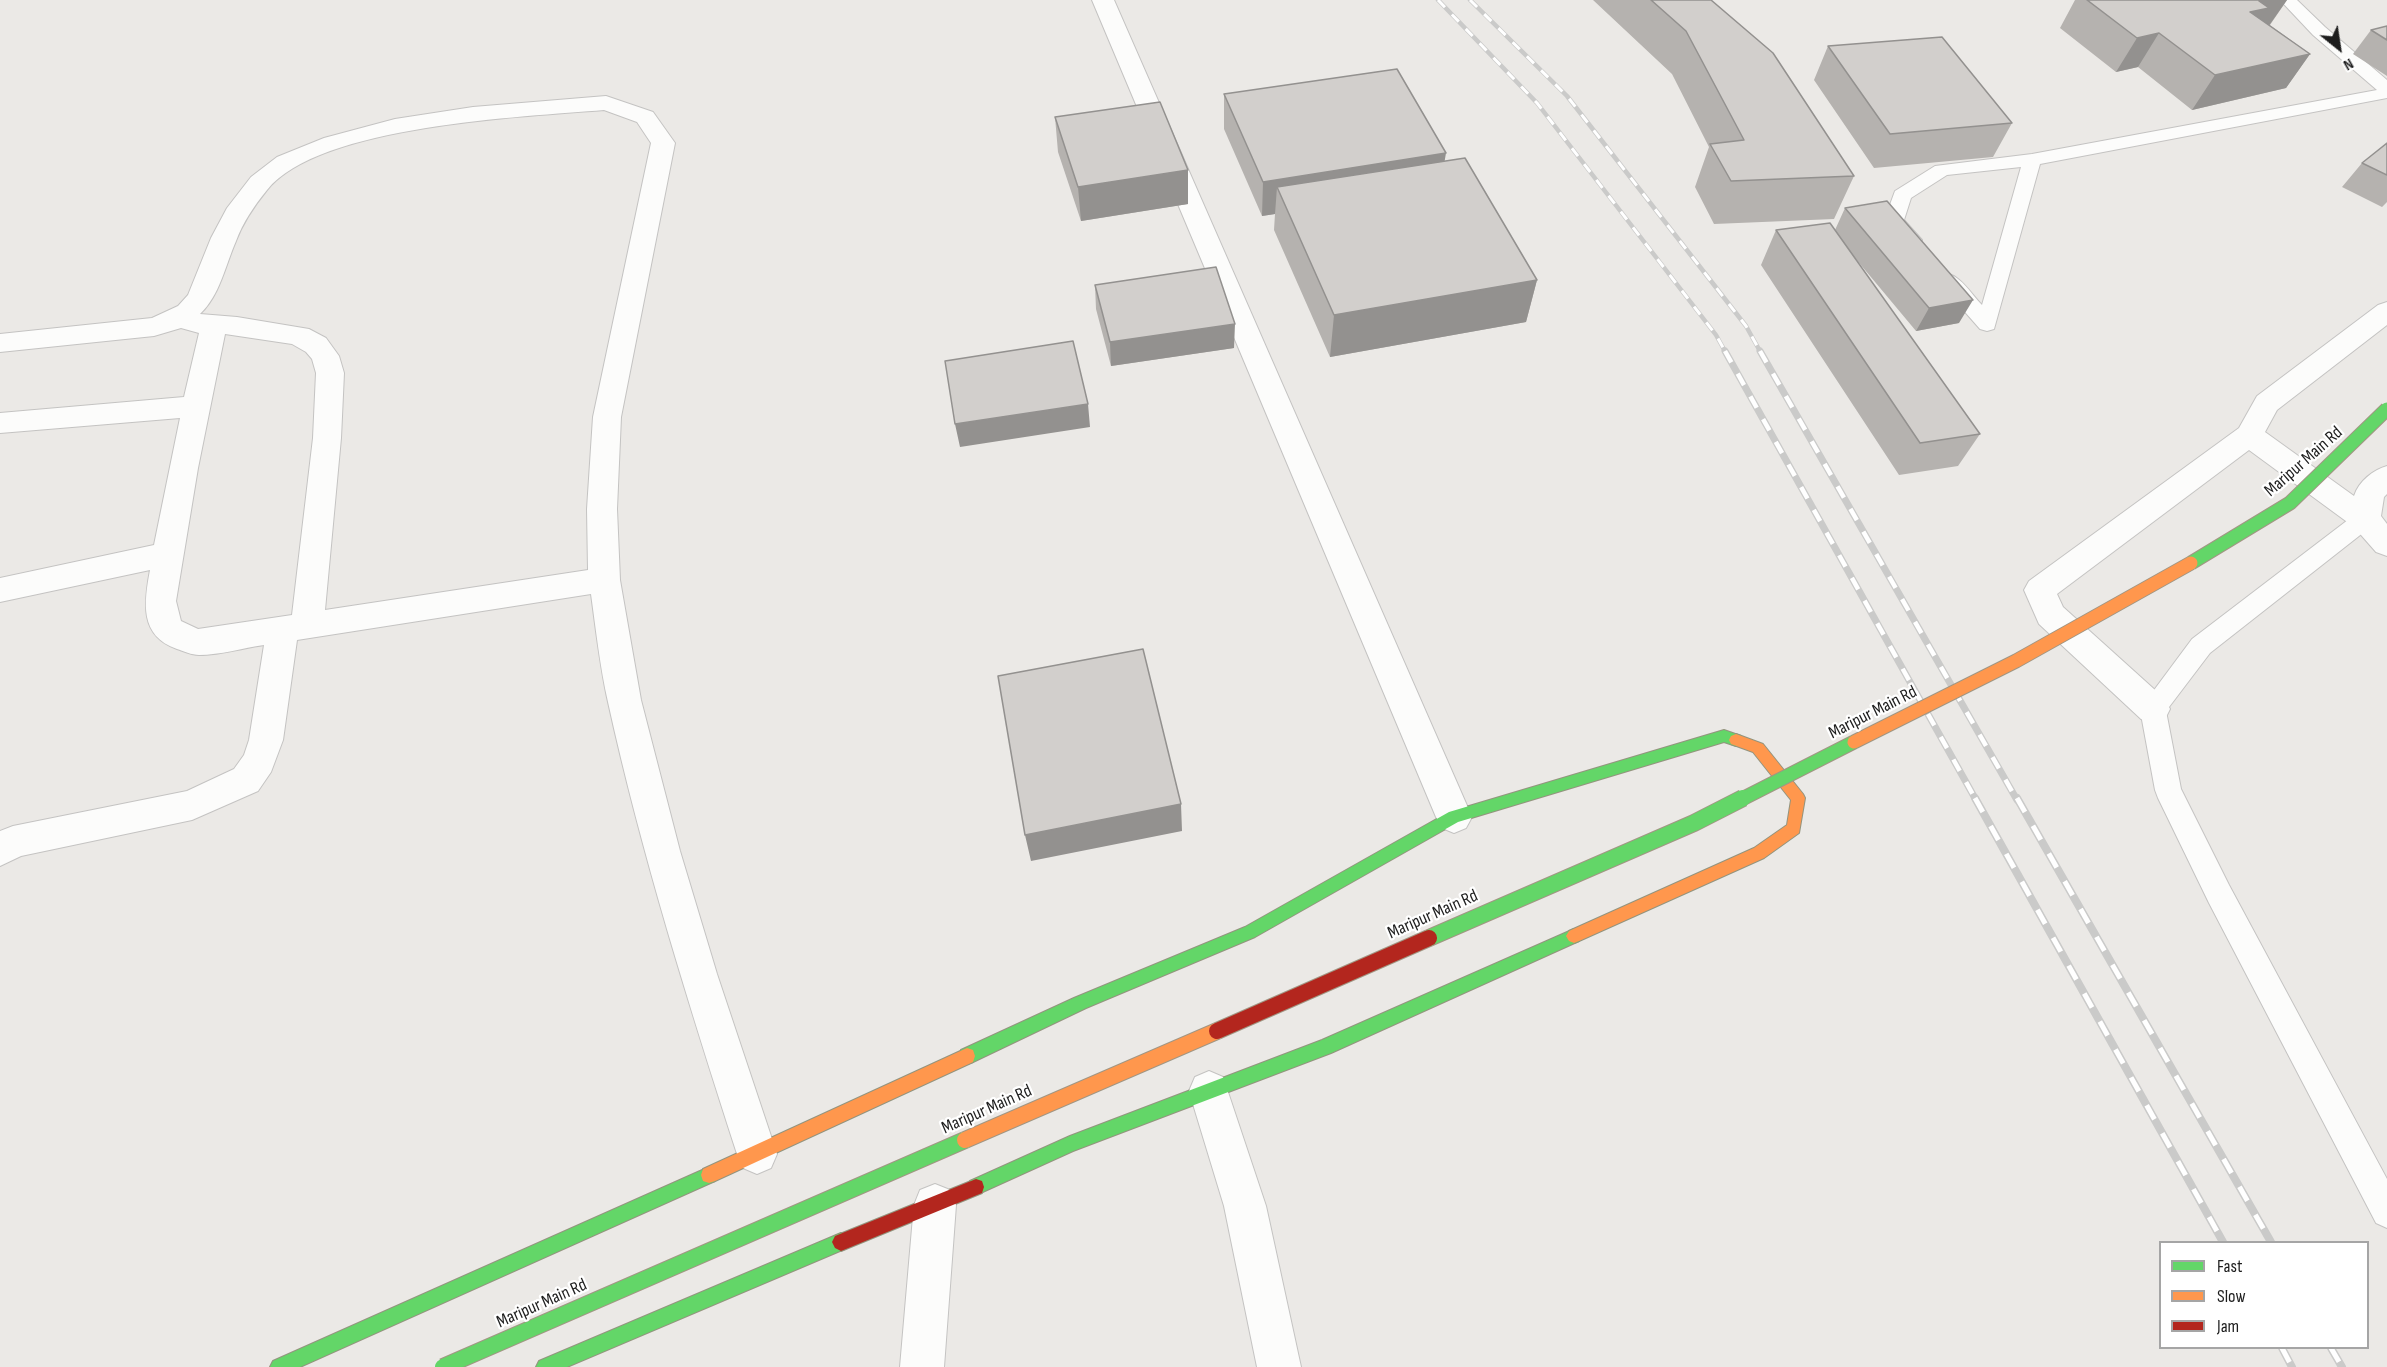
<!DOCTYPE html>
<style>
body{margin:0}
#map{position:relative;width:2387px;height:1367px;overflow:hidden;background:#ebe9e6;font-family:"Sofia Sans Condensed",sans-serif}
canvas{display:block}
.legend{position:absolute;left:2159px;top:1241px;width:210px;height:108px;box-sizing:border-box;background:#fff;border:2px solid #a5a5a5;margin:0;padding:8px 10px;list-style:none;font-size:18px;color:#1d1d1d}
.legend li{display:flex;align-items:center;gap:12px;height:30px}
.legend b{width:30px;border:2px solid #a5a5a5}
.north{position:absolute;left:2309px;top:18px;width:60px;height:60px;-webkit-text-stroke:4px #fff;paint-order:stroke;rotate:150deg;font-size:16px;font-weight:700;line-height:24px;text-align:center;color:#1d1d1d}
.north::after{content:'';display:block;margin:auto;width:21px;height:27px;background:#1d1d1d;clip-path:polygon(50% 0,100% 100%,50% 72%,0 100%)}
</style>
<div id="map">
<canvas width="2387" height="1367"></canvas>
<ul class="legend">
<li><b style="height:8px;background:#63d668"></b>Fast</li>
<li><b style="height:8px;background:#ff974d"></b>Slow</li>
<li><b style="height:8px;background:#b3261e"></b>Jam</li>
</ul>
<div class="north">N</div>
</div>
<script>
const c = document.querySelector('canvas').getContext('2d');
c.lineJoin = 'round';
function strokePath(path, color, width, dash) {
  c.strokeStyle = color;
  c.lineWidth = width;
  c.lineCap = dash ? 'butt' : 'round';
  c.setLineDash(dash || []);
  c.stroke(path);
}
function fill(path, color) {
  c.fillStyle = color;
  c.fill(path, 'evenodd');
}
function drawText(font, color, halo, rows, align = 'center') {
  c.font = font + ' "Sofia Sans Condensed",sans-serif';
  c.lineWidth = 4.5;
  c.setLineDash([]);
  c.textBaseline = 'middle';
  c.strokeStyle = halo;
  c.fillStyle = color;
  for (const [text, x, y, turn = 0] of rows) {
    c.save();
    c.translate(x, y);
    c.rotate((+turn || 0) * Math.PI / 180);
    c.textAlign = isNaN(turn) ? turn : align;
    if (halo) c.strokeText(text, 0, 0);
    c.fillText(text, 0, 0);
    c.restore();
  }
}
const lane = new Path2D(`
 M2280 0H2297L2325 27 2387 80V98L2040 164 1994 329 1987 331 1980 329 1936 279 1939 274C1957 269 1970 293 1982 305L2021 167 1947 175 1911 198 1904 220 1922 240 1919 245C1904 249 1892 233 1884 221L1895 191 1935 166 2032 154 2377 90 2313 35Z
 M2365 510 2373 513 2377 519 2373 525 2210 653 2166 711 2181 789 2229 885 2387 1179V1228L2376 1223 2209 903 2158 798 2155 790 2140 709 2192 639 2357 513Z`);
const street = new Path2D(`
 M1092 0H1114L1472 817 1466 828 1454 833 1442 828 1436 817Z
 M606 96 653 112 675 143 621 417 617 509 620 580 641 700 680 851 717 974 777 1154 771 1168 757 1174 743 1168 737 1154C689 1005 642 856 608 702 600 667 596 630 591 594L297 640 283 740 271 772 258 791 192 820 21 856 0 866V831L13 826 187 791 234 769 244 755 249 740 264 645C243 648 220 655 199 655 192 655 183 651 177 649 139 636 144 602 150 570L0 602V578L154 545 180 418 0 433V413L184 397 199 333 181 328 154 336 0 352V334L152 318 178 306 188 295 211 238 227 208 251 177 277 157 324 138 395 119 473 107ZM604 110 637 122 651 143 593 417 587 509 588 570 325 610 341 438 344 373 339 356 326 338 309 329 237 317 200 314C220 295 225 266 236 241 243 222 254 206 267 190 319 125 523 117 604 110ZM225 334 292 344 306 352 312 359 316 373 313 438 292 615 198 629 181 621 176 601 198 468Z
 M2387 302V325L2277 410 2265 432 2354 496C2359 481 2373 470 2387 466V494L2384 497 2381 516 2387 524V556L2376 552 2354 527 2249 450 2057 594 2063 607 2165 699 2170 709 2165 719 2153 723 2141 719 2039 624 2024 590 2029 581 2239 428 2257 396 2378 305Z
 M1209 1071 1223 1077 1266 1206 1301 1367H1257L1224 1206 1189 1091 1195 1077Z
 M935 1184 950 1190 956 1205 944 1367H900L914 1205 920 1190Z`);
const fast = new Path2D(`
 M1724 730 1741 736 1743 740 1741 744 1736 746 1724 742 1458 822 1255 937 1086 1008 973 1062 967 1064 961 1062 959 1056 961 1050 1074 998 1245 927 1449 812Z
 M1574 929 1579 931 1582 936 1579 941 1331 1053 1073 1151 976 1195 970 1193 968 1187 970 1181 1070 1136 1322 1040Z
 M709 1167 715 1169 717 1175 715 1181 300 1367H270L273 1361Z
 M841 1233 847 1236 850 1242 847 1248 567 1367H536L539 1361Z`);
const slow = new Path2D(`
 M1736 734 1763 744 1803 794 1805 798 1799 833 1764 858 1579 941 1574 943 1569 941 1566 936 1569 931 1754 848 1787 825 1791 800 1753 752 1731 744 1729 740 1731 736Z
 M967 1048 973 1050 975 1056 973 1062 715 1181 709 1183 703 1181 701 1175 703 1169Z`);
const jam = new Path2D(`
 M976 1179 982 1181 984 1187 982 1193 841 1251 835 1248 832 1242 835 1236Z`);
strokePath(lane, '#c4c3c2', 2);
strokePath(street, '#c4c3c2', 2);
strokePath(fast, '#93947e', 2);
strokePath(slow, '#93947e', 2);
strokePath(jam, '#93947e', 2);
fill(lane, '#fcfcfb');
fill(street, '#fcfcfb');
fill(fast, '#63d668');
fill(slow, '#ff974d');
fill(jam, '#b3261e');
const railFar2 = new Path2D(`
 M1438 0 1537 103 1716 335 1726 353
 M1470 0 1567 96 1746 326 1761 353`);
const railFar1 = new Path2D(`
 M1725 351 1976 800
 M1760 351 2017 800`);
const rail = new Path2D(`
 M1975 798 2223 1242
 M2017 798 2271 1242
 M2282 1348 2292 1367
 M2331 1348 2342 1367`);
strokePath(railFar2, '#cacac9', 4.5);
strokePath(railFar1, '#cacac9', 7);
strokePath(rail, '#cacac9', 8);
strokePath(railFar2, '#fff', 3, [10]);
strokePath(railFar1, '#fff', 4.5, [13]);
strokePath(rail, '#fff', 5, [16]);
const fastBridgeFar1 = new Path2D(`
 M2191 563 2290 503 2387 409
 M1740 800 1854 742`);
const fastBridge = new Path2D(`
 M1429 938 1694 823 1743 798
 M443 1367 965 1140`);
const slowBridgeFar1 = new Path2D(`
 M1854 742 2016 661 2191 563`);
const slowBridge = new Path2D(`
 M965 1140 1217 1031`);
const jamBridge = new Path2D(`
 M1217 1031 1429 938`);
strokePath(fastBridgeFar1, '#a19683', 15, []);
strokePath(fastBridge, '#a19683', 18, []);
strokePath(slowBridgeFar1, '#a19683', 15, []);
strokePath(slowBridge, '#a19683', 18, []);
strokePath(jamBridge, '#a19683', 18, []);
strokePath(fastBridgeFar1, '#63d668', 13);
strokePath(fastBridge, '#63d668', 16);
strokePath(slowBridgeFar1, '#ff974d', 13);
strokePath(slowBridge, '#ff974d', 16);
strokePath(jamBridge, '#b3261e', 16);
fill(new Path2D(`
 M1593 0H1711L1854 176 1834 219 1714 224 1695 187 1709 147 1672 74Z
 M2075 0H2287L2270 25 2310 54 2286 88 2192 110 2138 67 2116 72 2060 28Z
 M2387 26V76L2353 54 2371 30Z
 M1828 46 2012 123 1993 157 1874 168 1814 80Z
 M1224 94 1444 161 1537 280 1526 322 1330 357 1274 230 1275 214 1262 216 1224 129Z
 M1055 117 1188 170V204L1081 221 1058 152Z
 M2387 143V202L2382 207 2342 187 2362 163Z
 M1845 208 1959 323 1916 331 1850 252 1980 434 1958 466 1899 475 1761 265 1776 230H1835Z
 M1095 285 1234 348 1111 366 1096 309Z`), '#b5b2af');
fill(new Path2D(`
 M2262 0H2287L2268 27 2250 12 2259 1Z
 M2159 33 2138 67 2116 72 2137 38Z
 M2310 54 2286 88 2192 110 2215 75Z
 M1446 153 1440 188 1277 187 1275 214 1262 216 1263 182Z
 M1188 170V204L1081 221 1078 187Z
 M1537 280 1526 322 1330 357 1334 315Z
 M1973 300 1959 323 1916 331 1929 308Z
 M1235 324 1234 348 1111 366 1110 342Z
 M1088 404 1090 427 960 447 955 424Z
 M1181 804 1182 831 1031 861 1025 835Z`), '#93918f');
const building = new Path2D(`
 M1651 0H1711L1773 53 1854 176 1731 181 1710 144 1744 140 1686 31Z
 M2087 0H2262L2259 1 2269 8 2250 12 2310 54 2215 75 2159 33 2137 38Z
 M2387 26V40L2371 30Z
 M1942 37 2012 123 1890 134 1828 46Z
 M1397 69 1446 153 1263 182 1224 94Z
 M1160 102 1188 170 1078 187 1055 117Z
 M2387 143V175L2362 163Z
 M1465 158 1537 280 1334 315 1277 187Z
 M1887 201 1973 300 1929 308 1845 208Z
 M1830 223 1980 434 1920 443 1776 230Z
 M1216 267 1235 324 1110 342 1095 285Z
 M1073 341 1088 404 955 424 945 361Z
 M1143 649 1181 804 1025 835 998 676Z`);
fill(building, '#d2cfcc');
strokePath(building, '#93918f', 1.5);
drawText('18px', '#1d1d1d', '#fff', [
 ["Maripur Main Rd",2304,462,-41],
 ["Maripur Main Rd",1873,713,-27],
 ["Maripur Main Rd",1433,915,-24],
 ["Maripur Main Rd",987,1110,-24],
 ["Maripur Main Rd",542,1304,-24]
]);
</script>
